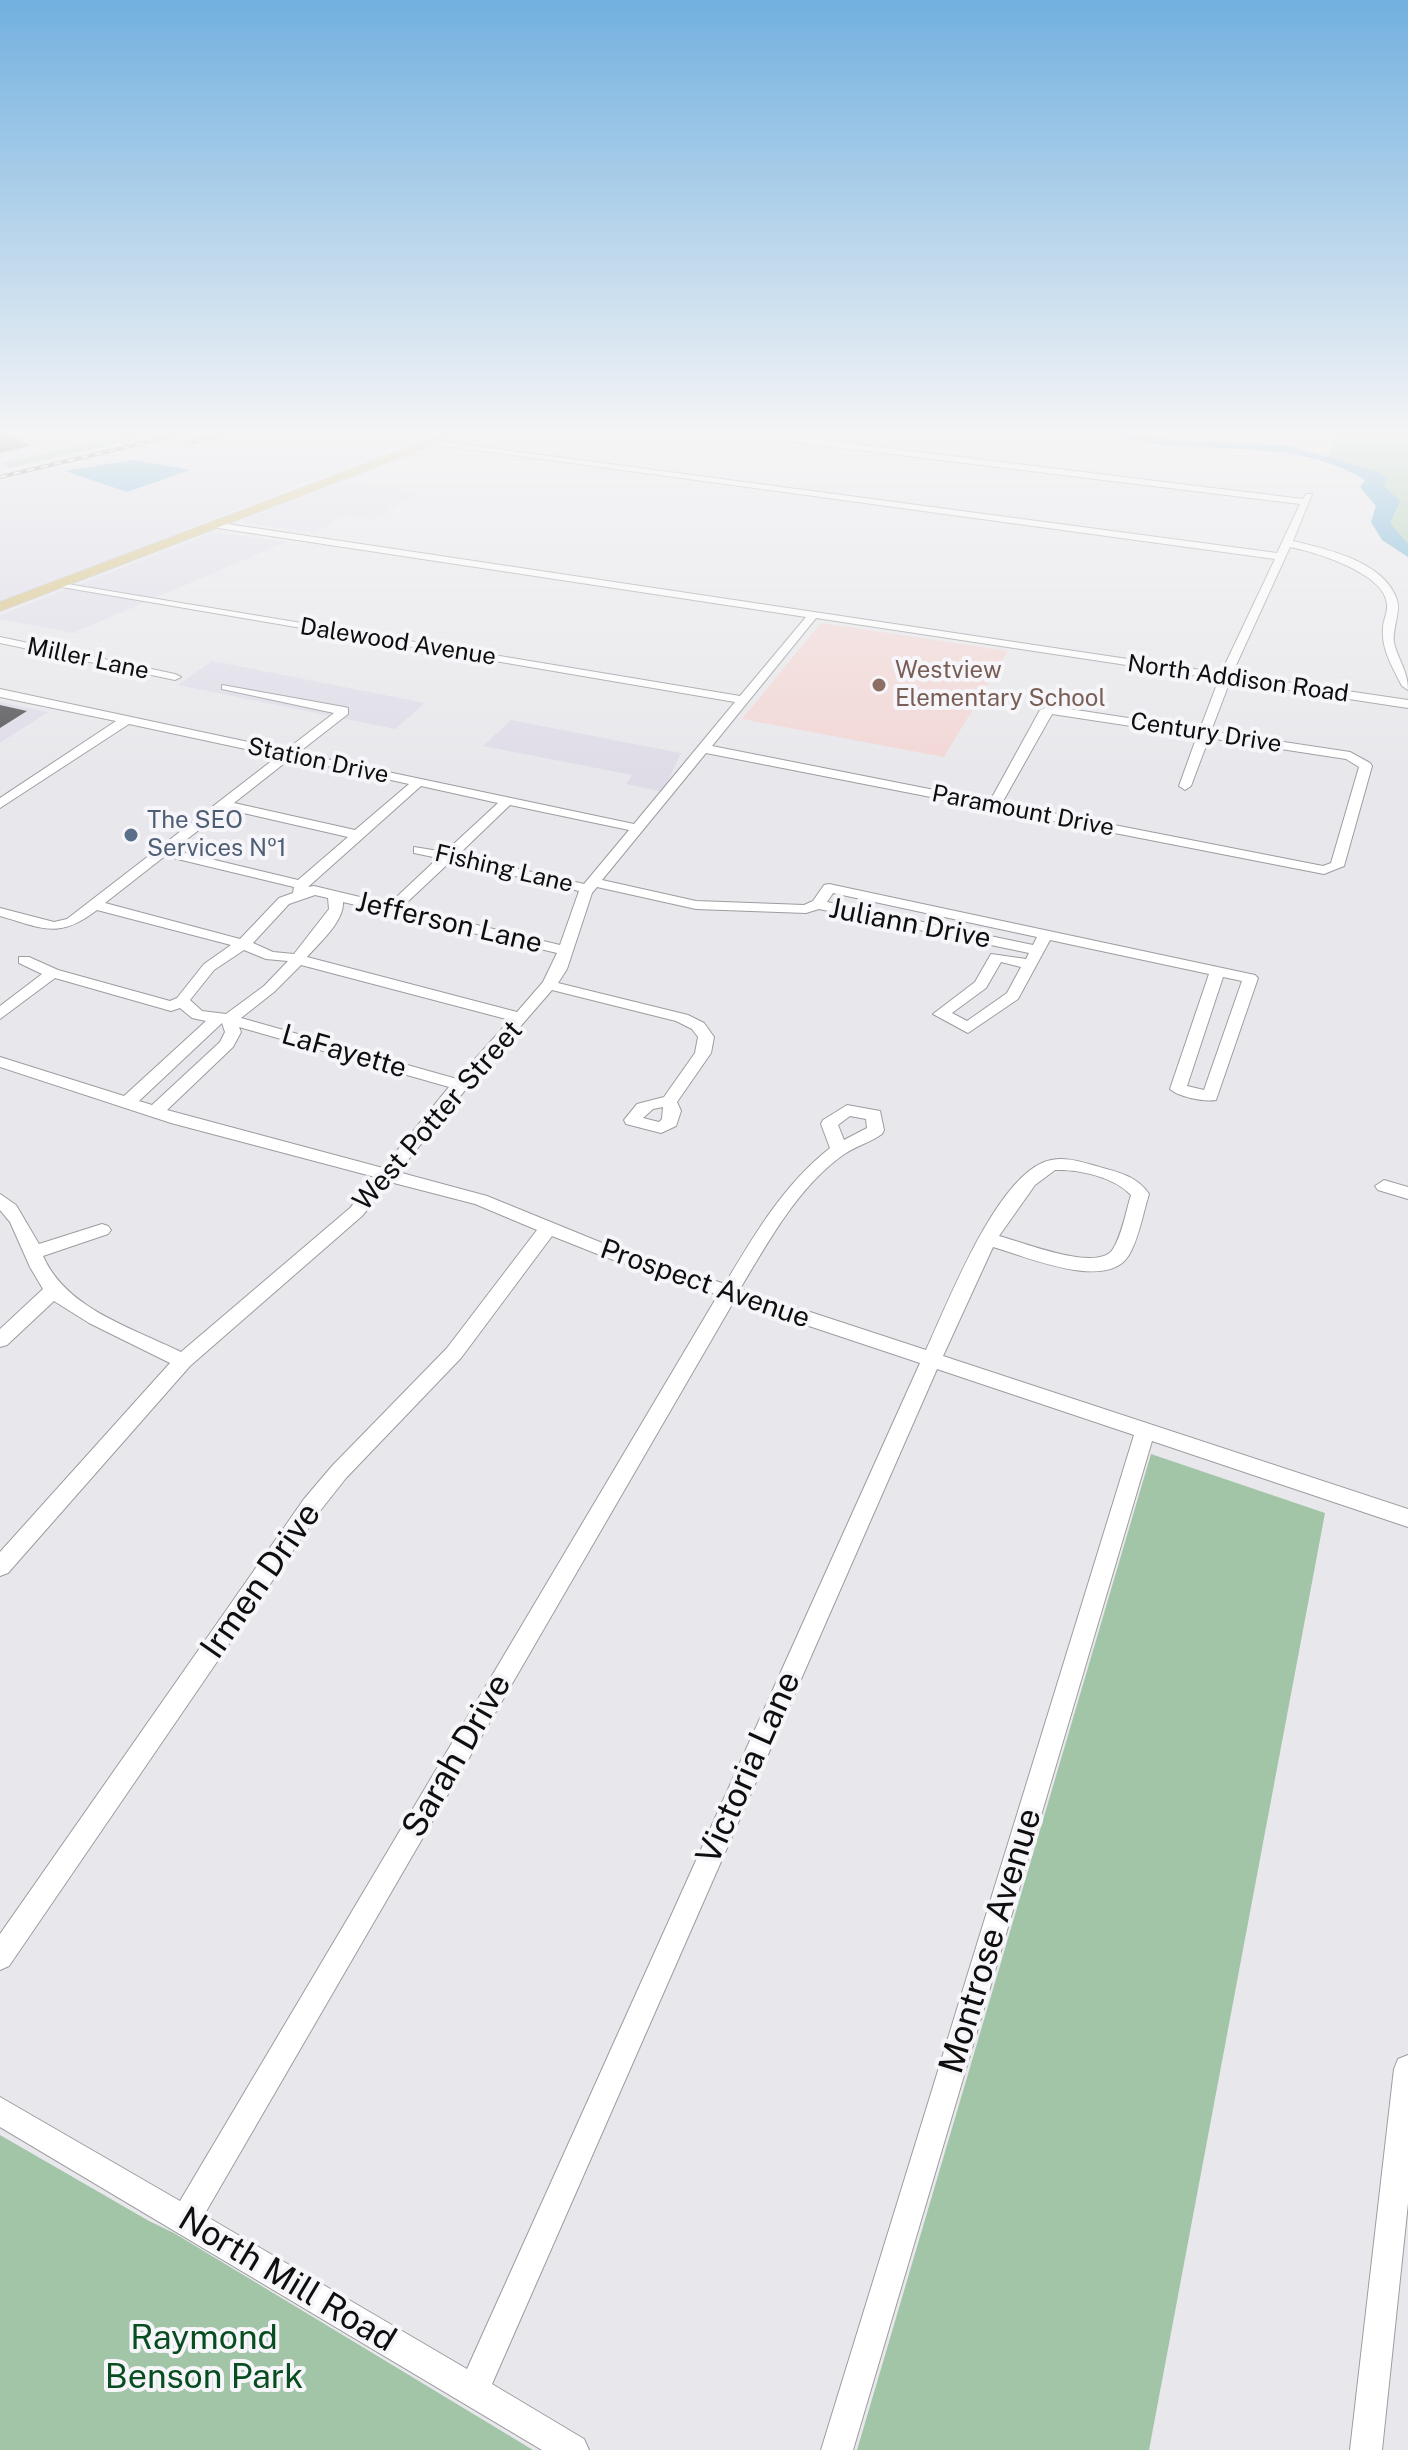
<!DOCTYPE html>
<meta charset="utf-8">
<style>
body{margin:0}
canvas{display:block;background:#e8e8ec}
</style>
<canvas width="1408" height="2450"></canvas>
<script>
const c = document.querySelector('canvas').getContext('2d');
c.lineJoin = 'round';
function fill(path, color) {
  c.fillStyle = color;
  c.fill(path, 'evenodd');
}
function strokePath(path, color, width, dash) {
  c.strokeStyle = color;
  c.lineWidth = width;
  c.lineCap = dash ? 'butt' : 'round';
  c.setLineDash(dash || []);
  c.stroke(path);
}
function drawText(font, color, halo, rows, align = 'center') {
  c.font = font + ' "Public Sans",sans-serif';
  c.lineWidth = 8;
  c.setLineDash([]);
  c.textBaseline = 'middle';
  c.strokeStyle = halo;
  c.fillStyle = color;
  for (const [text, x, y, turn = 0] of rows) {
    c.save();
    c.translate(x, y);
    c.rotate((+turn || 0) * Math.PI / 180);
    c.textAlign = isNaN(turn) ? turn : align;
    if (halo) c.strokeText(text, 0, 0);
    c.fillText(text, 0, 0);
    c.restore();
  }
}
fill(new Path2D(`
 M0 429H153L3 463 10 468 0 471Z
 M231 429H308L348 434 376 429 407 442 0 604V481L59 467 149 456 147 448Z
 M482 429H587L577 436 538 431 505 456 435 447Z
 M344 481 417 492 374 520 344 515 315 533 244 523 243 520Z
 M220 533 286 542 73 633 0 619V615L209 534Z
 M212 661 425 703 395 729 178 685Z
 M0 702 48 712 0 743Z
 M511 720 681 753 663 792 626 784 632 775 483 746Z`), '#dfdce8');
fill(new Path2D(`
 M821 623 1008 651 944 757 742 719Z`), '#f2d7d5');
fill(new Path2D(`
 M153 429H181L10 468 2 463Z
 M1340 429H1408V552L1386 530 1371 476 1327 458Z
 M1151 1454 1325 1513 1149 2450H857Z
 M0 2135 149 2221 174 2233 533 2450H0Z`), '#a2c5a8');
fill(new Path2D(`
 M1087 429 1177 440 1290 446 1379 472 1387 479 1384 486 1400 501 1390 523 1408 544V557L1382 540 1371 522 1376 506 1360 487 1365 480C1304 443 1235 451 1166 445 1139 443 1113 436 1087 429Z
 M134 460 190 470 127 492 65 471Z`), '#62abd2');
fill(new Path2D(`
 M0 429H2L30 446 0 453Z
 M0 705 27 711 0 728Z`), '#555558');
const minor = new Path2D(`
 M708 429H731L1303 499 1306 494H1312L1293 541C1327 549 1385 562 1397 600 1401 612 1392 629 1394 643 1398 660 1408 671 1408 690L1402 686C1393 668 1381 649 1383 628 1383 621 1388 612 1387 604 1385 573 1315 552 1290 547L1232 674 1408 700V708L1230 681 1211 731 1350 752 1370 763 1372 766 1344 866 1324 874 706 753 602 880 696 901 804 905 813 901 824 885 829 884 1255 975 1258 978 1216 1100C1203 1102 1179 1097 1170 1089L1209 974 1050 940 1018 999 968 1033 933 1014 975 982 991 954 1026 959 1029 953 819 909 806 913 696 909 597 887 592 893 567 969 558 983 688 1015 704 1023 714 1037 711 1053 677 1102 681 1111 676 1126 661 1133 626 1124 624 1120 637 1104 664 1097 695 1053 698 1037 692 1029 676 1021 552 990 466 1089 398 1172 487 1196 617 1249 725 1284C754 1235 784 1184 830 1148L821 1124 823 1120 847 1105 880 1111 884 1130 882 1134C870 1143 855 1146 843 1155 798 1187 768 1242 740 1289L926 1350C948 1303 993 1185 1042 1163 1060 1155 1078 1161 1096 1166 1117 1172 1136 1175 1149 1194 1143 1213 1139 1238 1129 1255 1107 1292 1025 1256 993 1247L943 1356 1408 1509V1527L1152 1441 853 2450H821L1134 1435 937 1369 492 2384 584 2439 589 2450H542L0 2127V2097L180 2201 718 1295 605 1257 552 1236 461 1358 346 1478 320 1511 9 1966 0 1970V1934L304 1499 332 1466 447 1348 537 1230 475 1204 390 1182 362 1216 190 1366 8 1573 0 1576V1552L170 1363 89 1323 54 1301 7 1345 0 1347V1329L43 1289 30 1267 10 1222 0 1210V1194L16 1205 39 1244 102 1224 108 1226 111 1230 108 1234 43 1256C66 1309 133 1328 181 1352L350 1208 375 1177 171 1123 0 1067V1057L124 1096 206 1021 192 1018 180 1008 171 1011 55 978 0 1019V1006L42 974 19 963V957H29L58 970 170 1001 177 998 204 964 231 945 97 910C58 940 43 928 0 916V908L54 922 67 919 278 756 129 724 0 808V798L116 721 0 697V689L286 750 334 713 222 689V685L344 707 348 708V714L298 753 634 824 735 702 50 585 55 582 740 696 806 617 211 527 209 525 214 522 1221 673 1275 559 425 443 429 440 1277 553 1300 504 712 432ZM816 618 1219 679 1200 729 1050 706 1040 710 990 801 712 746ZM1052 714 1197 736 1179 786 1185 790 1191 786 1209 738 1346 759 1359 767 1331 863 1323 866 1002 803ZM291 758 409 784 355 830 234 803ZM421 786 498 803 445 852 414 847V853L438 858 389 904 314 886 308 887ZM510 805 629 830 584 884 458 855ZM226 809 348 837 298 880 173 850ZM165 856 294 887 293 893 279 898 240 939 105 903ZM451 861 579 891 560 945 402 907ZM833 893 1037 937 1033 945 827 902ZM315 895 328 898 329 909 294 954 273 952 253 943 289 904ZM343 902 557 953 543 982 517 1012 307 957C319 943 344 922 343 902ZM244 950 266 959 288 961 264 986 226 1014 202 1011 190 1000 214 970ZM1001 962 1021 967 1007 993 967 1021 952 1013 986 988ZM301 965 510 1020 457 1079 241 1018 274 992ZM1223 977 1242 981 1204 1090 1187 1086ZM222 1023 225 1032 220 1042 152 1105 139 1101ZM239 1027 449 1087 383 1168 167 1110 233 1047 241 1032ZM663 1107 662 1119 659 1122 643 1118 653 1109ZM850 1116 866 1119 867 1128 844 1140 838 1125ZM1055 1170C1079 1169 1114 1177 1131 1195 1126 1211 1122 1235 1113 1249 1098 1273 1023 1242 999 1236L1035 1185ZM734 1301 920 1363 467 2369 204 2215Z
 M1284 429H1340L1329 436Z
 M0 637 175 674 181 677 175 680 0 643Z
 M1384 1180 1408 1187V1199L1378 1190 1375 1186Z
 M1408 2055V2203L1382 2450H1350L1394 2069 1398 2059Z`);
const major = new Path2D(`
 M458 429H474L0 611V602Z`);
strokePath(minor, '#9d9ca0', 2);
strokePath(major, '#c5c5c5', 2);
fill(minor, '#fff');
fill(major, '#d5be7a');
const rail = new Path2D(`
 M185 444 247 430
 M0 477 202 429`);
strokePath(rail, '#6e6e70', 4);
strokePath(rail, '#f6f5f9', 2, [7]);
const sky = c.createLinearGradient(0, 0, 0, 772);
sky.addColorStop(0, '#72b0df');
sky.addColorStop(0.56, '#f5f5f6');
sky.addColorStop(1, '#f5f5f600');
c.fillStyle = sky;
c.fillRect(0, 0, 1408, 772);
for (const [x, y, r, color] of [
 [879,685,8,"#8d6e63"],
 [131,835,8,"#5c6f8a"]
]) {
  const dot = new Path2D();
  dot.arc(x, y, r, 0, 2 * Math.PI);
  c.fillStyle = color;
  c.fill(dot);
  strokePath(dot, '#f6f5f9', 3);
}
drawText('24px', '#0e0e0f', '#f6f5f9', [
 ["Dalewood Avenue",398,642,9],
 ["Miller Lane",88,659,12],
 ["North Addison Road",1238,679,8],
 ["Century Drive",1206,733,9],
 ["Station Drive",318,761,12],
 ["Paramount Drive",1023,811,11],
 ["Fishing Lane",504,869,13]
]);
drawText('24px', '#785e54', '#f6f5f9', [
 ["Westview",895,671],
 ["Elementary School",895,699]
], 'left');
drawText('24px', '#4e5e75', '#f6f5f9', [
 ["The SEO",147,821],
 ["Services №1",147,849]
], 'left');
drawText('28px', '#0e0e0f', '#f6f5f9', [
 ["Jefferson Lane",449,923,13],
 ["Juliann Drive",910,924,11],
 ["LaFayette",344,1052,16],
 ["West Potter Street",438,1116,-49],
 ["Prospect Avenue",705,1284,19]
]);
drawText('34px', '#0e0e0f', '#f6f5f9', [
 ["Irmen Drive",261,1581,-55],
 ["Sarah Drive",457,1756,-60],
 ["Victoria Lane",749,1768,-66],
 ["Montrose Avenue",991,1941,-73],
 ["North Mill Road",287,2280,31]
]);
drawText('34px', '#084d20', '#f6f5f9', [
 ["Raymond",204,2339],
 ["Benson Park",204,2378]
]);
</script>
